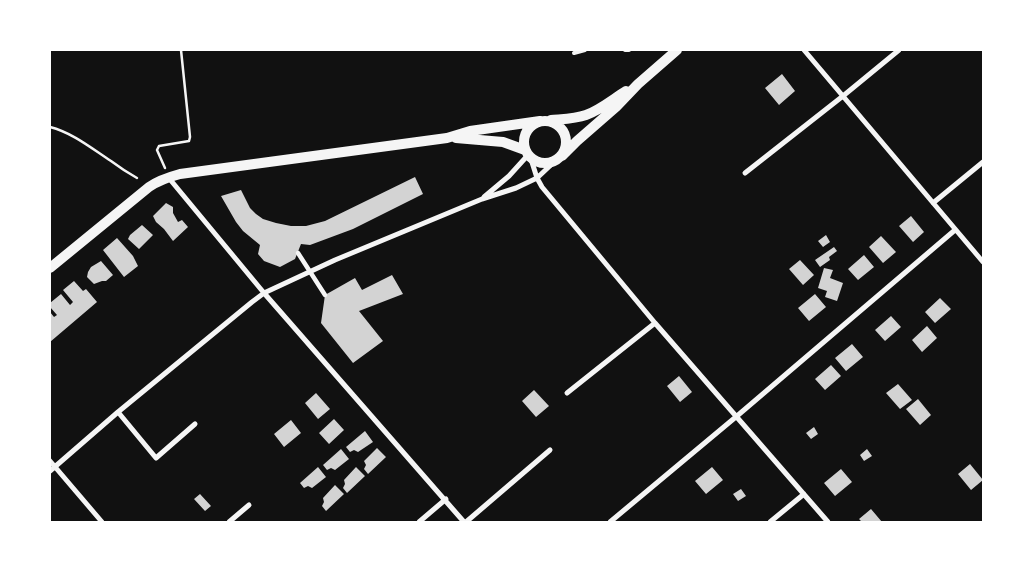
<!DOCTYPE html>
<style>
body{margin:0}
#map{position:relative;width:1033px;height:572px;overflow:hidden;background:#111;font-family:Roboto,sans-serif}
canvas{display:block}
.frame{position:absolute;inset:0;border:51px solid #fff;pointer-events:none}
</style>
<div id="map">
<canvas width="1033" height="572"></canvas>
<div class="frame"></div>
</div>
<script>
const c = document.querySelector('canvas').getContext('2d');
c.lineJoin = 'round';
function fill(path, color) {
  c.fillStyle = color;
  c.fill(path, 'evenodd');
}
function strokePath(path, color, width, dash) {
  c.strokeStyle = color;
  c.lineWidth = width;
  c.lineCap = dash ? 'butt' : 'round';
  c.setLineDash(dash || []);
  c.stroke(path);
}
fill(new Path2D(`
 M782 74 795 91 779 105 765 88Z
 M415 177 423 194 353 229 310 245 301 244 295 259 280 267 264 261 258 254 260 245 243 231 236 222 221 196 241 190 250 208 256 214 263 219 276 223 291 226H306L325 221Z
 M166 203 173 207V213L178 222 182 220 188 227 173 241 164 229 156 222 153 216Z
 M911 216 924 232 913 242 899 226Z
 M142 225 153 235 139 249 128 239 130 235Z
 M826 235 830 242 823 247 818 241Z
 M881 236 896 252 883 263 869 247Z
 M117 238 133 256 138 266 124 277 103 250Z
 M834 247 837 251 829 257 830 260 820 267 815 260Z
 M864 255 874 267 858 280 848 269Z
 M800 260 814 275 803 285 789 269Z
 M101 261 113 275 106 281H102L94 284 87 277 88 272 91 267Z
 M824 268 833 270 830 278 843 283 837 301 825 297 827 291 818 288Z
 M392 275 403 294 359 311 383 341 353 363 321 323 325 295 355 278 362 290Z
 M74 281 83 291 86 289 97 302 50 342V312L54 317 57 315 50 307V303L61 294 70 305 73 302 63 290Z
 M815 294 826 307 809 321 798 308Z
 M940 298 951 309 935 323 925 312Z
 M891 316 901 327 885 341 875 330Z
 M927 326 937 338 922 352 912 340Z
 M852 344 863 357 846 371 835 358Z
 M831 365 841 376 825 390 815 379Z
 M679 376 692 392 680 402 667 386Z
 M898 384 912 400 900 409 886 393Z
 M534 390 549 406 536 417 522 401Z
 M316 393 330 409 318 419 305 403Z
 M918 399 931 415 920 425 906 409Z
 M334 419 344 430 329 444 319 433Z
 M291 420 301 433 284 447 274 434Z
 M814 427 818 434 811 439 806 433Z
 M365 431 373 442 358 452 354 450 350 452 346 447Z
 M377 448 386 457 368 474 364 469 366 465 364 461Z
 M341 449 349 459 335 470 331 468 327 470 323 465Z
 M867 449 872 456 864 461 860 455Z
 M970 464 983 480 971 490 958 474Z
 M318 467 326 477 312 488 308 486 304 488 300 483Z
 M356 467 365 476 347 493 343 488 345 484 344 480Z
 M712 467 723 480 706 494 695 481Z
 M841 469 852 482 835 496 824 483Z
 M335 485 344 494 326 511 322 506 324 502 323 498Z
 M741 489 746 496 738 501 733 494Z
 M200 494 211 506 205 511 194 499Z
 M871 509 882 522H862L859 519Z`), '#d3d3d3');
strokePath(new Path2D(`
 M50 127C73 133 91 148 111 161 119 167 128 173 137 178
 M165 168 157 150 159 146 189 141 190 137 181 50`), '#f5f5f5', 2.5);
strokePath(new Path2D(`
 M625 50H629
 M574 53 585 50`), '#f5f5f5', 4);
strokePath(new Path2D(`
 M298 253 325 295`), '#f5f5f5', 4.5);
strokePath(new Path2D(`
 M804 50 983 262
 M530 156 537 178 542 187 655 323 828 522
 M745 173 843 96 899 50
 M168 177 264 293 464 522
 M484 197 509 176 528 155
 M933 203 983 162
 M567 393 655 323
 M118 412 156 458 195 424
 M50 461 102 522
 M50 471 118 412 252 302 264 293 335 260 482 199 516 188 537 178 554 162
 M229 522 249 505
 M419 522 446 499
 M466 522 550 450
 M610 522 737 416 955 230
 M770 522 804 494`), '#f5f5f5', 5);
strokePath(new Path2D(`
 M551 120C562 119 575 119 586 115 600 110 613 99 626 91
 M524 142a21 21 0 1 1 42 0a21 21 0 1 1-42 0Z
 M456 138 503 142 525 150
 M562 156 577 141 616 107 638 84 677 50
 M50 268 149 187C159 180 169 177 180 174L447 138 470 131 540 121`), '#f5f5f5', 10);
</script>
